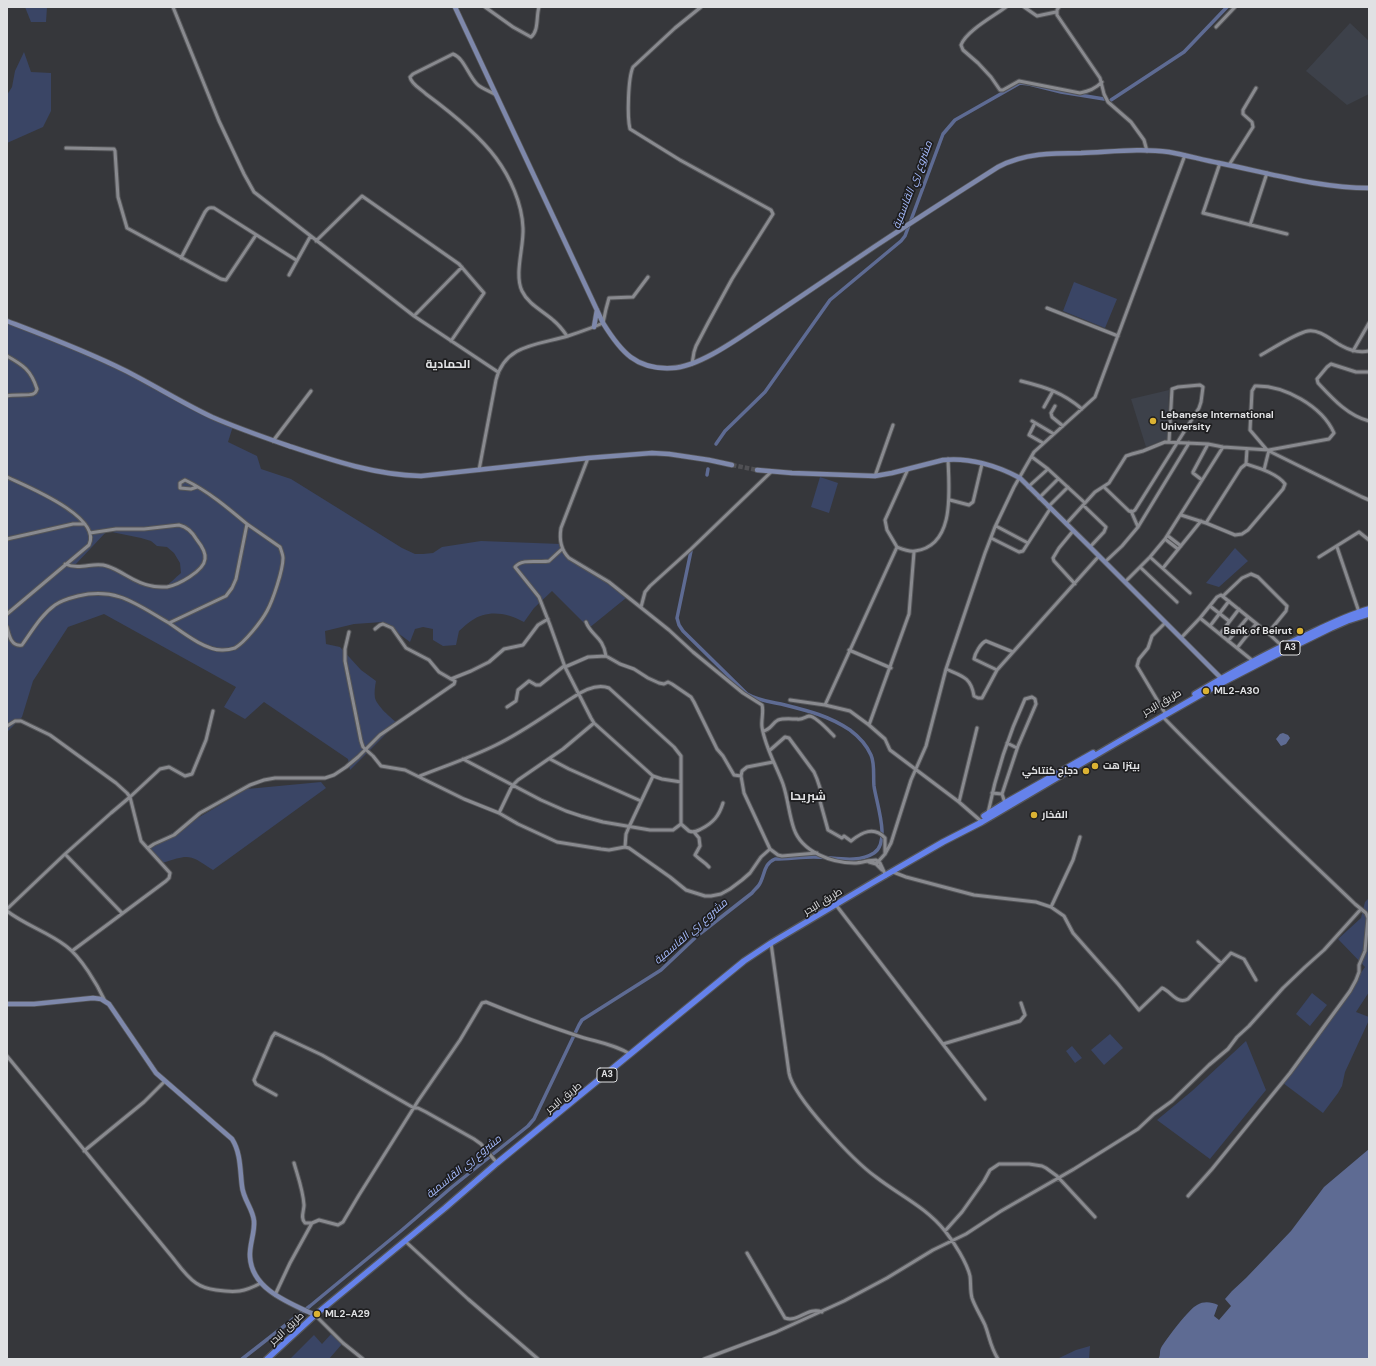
<!DOCTYPE html>
<meta charset="utf-8">
<style>
body{margin:0}
#map{position:relative;width:1376px;height:1366px;overflow:hidden;background:#36373b;font-family:"DM Sans",sans-serif}
canvas{display:block}
.frame{position:absolute;inset:0;border:8px solid #e0e1e3;pointer-events:none}
</style>
<div id="map">
<canvas width="1376" height="1366"></canvas>
<div class="frame"></div>
</div>
<script>
const c = document.querySelector('canvas').getContext('2d');
c.lineJoin = 'round';
function fill(path, color) {
  c.fillStyle = color;
  c.fill(path, 'evenodd');
}
function strokePath(path, color, width, dash) {
  c.strokeStyle = color;
  c.lineWidth = width;
  c.lineCap = dash ? 'butt' : 'round';
  c.setLineDash(dash || []);
  c.stroke(path);
}
function drawText(font, color, halo, rows, align = 'center') {
  c.font = font + ' "DM Sans",Cairo,sans-serif';
  c.lineWidth = 3.5;
  c.setLineDash([]);
  c.textBaseline = 'middle';
  c.strokeStyle = halo;
  c.fillStyle = color;
  for (const [text, x, y, turn = 0] of rows) {
    c.save();
    c.translate(x, y);
    c.rotate((+turn || 0) * Math.PI / 180);
    c.textAlign = isNaN(turn) ? turn : align;
    if (halo) c.strokeText(text, 0, 0);
    c.fillText(text, 0, 0);
    c.restore();
  }
}
fill(new Path2D(`
 M1350 23 1369 41V94L1347 105 1306 71Z
 M1169 390 1167 439 1146 447 1131 399Z`), '#3d414a');
fill(new Path2D(`
 M25 7H47L46 22H31Z
 M24 52 31 72 51 73V111L43 127 7 143V95L12 87 15 71Z
 M1074 282 1117 299 1105 328 1063 311Z
 M7 319 90 355 233 426 228 442 257 456 261 469 291 479 402 548 415 554H423L433 553 442 547 481 541 561 544 565 554 595 574 626 598 589 628 552 591 534 608 524 622C507 613 488 609 471 621 466 624 463 628 459 631L456 645 443 646 433 640V629L423 627 415 629 410 642 383 622 354 624 325 631 326 644 340 647 361 670 376 681C375 686 374 693 375 698 377 706 391 718 397 723L350 770 348 759 264 702 245 719 224 707 236 687 104 614 68 627 33 681 22 717 7 732ZM107 531 141 538 151 541 157 546 167 547 174 553 180 563 181 573C176 577 169 585 162 588 151 592 125 572 114 568 102 563 88 565 75 565Z
 M820 477 838 483 829 513 811 507Z
 M1235 548 1248 561 1219 587 1206 583Z
 M321 782 326 788 213 870C189 854 190 854 162 863L145 849 247 789Z
 M1369 898V992L1356 1012 1369 1017V1020L1345 1072 1342 1086 1338 1093 1323 1113 1283 1083 1365 967 1338 939 1361 918 1365 902Z
 M1312 993 1327 1005 1310 1026 1296 1014Z
 M1110 1034 1123 1048 1104 1065 1091 1050Z
 M1246 1041 1266 1090 1210 1159 1157 1120 1192 1091Z
 M1072 1046 1082 1058 1075 1063 1066 1051Z
 M332 1333 342 1344 329 1359H290L314 1335 322 1344Z
 M1090 1346 1089 1359H1057L1076 1350Z`), '#3a4565');
fill(new Path2D(`
 M1283 733 1288 735 1290 738 1286 744 1281 746 1276 739 1280 734Z
 M1369 1149V1359H1158C1161 1356 1159 1352 1161 1348 1166 1339 1190 1308 1197 1305 1204 1301 1211 1302 1218 1305L1214 1316 1219 1320 1231 1306 1225 1299 1232 1291 1246 1278 1291 1231 1324 1187Z`), '#5e6b93');
strokePath(new Path2D(`
 M1111 100 1184 52 1227 7
 M716 444 725 431 765 392 830 300 901 241 905 236 943 134 955 120 1020 83 1029 84 1061 92 1104 99
 M707 475 708 469
 M242 1359 310 1306 402 1230 452 1187 528 1126 534 1119 579 1025 582 1020 661 970 697 936 752 893C754 890 757 888 759 885 765 876 763 864 775 859 788 859 801 857 814 857 834 857 857 864 874 853 891 842 876 802 874 786 873 776 875 764 871 755 867 746 858 736 850 730 829 716 809 711 785 705 772 702 759 701 747 694L683 631 679 625 677 618 691 551`), '#5e6b93', 3.5);
strokePath(new Path2D(`
 M732 465 757 470`), '#505054', 4.5, [4.5, 2]);
const street = new Path2D(`
 M173 7 219 121 244 174 254 192 414 316 498 372
 M485 7 513 27 531 37C539 31 536 16 539 7
 M1006 7C994 16 966 31 961 45L963 50 978 63 991 77 1000 90H1003L1019 81 1080 93C1089 91 1095 89 1102 82
 M1024 7 1037 16 1056 12
 M1059 7 1057 10V15L1100 78 1104 94 1108 102 1131 122 1144 140 1147 151
 M1216 27 1235 7
 M496 95C490 91 482 89 477 84 468 75 464 58 453 54L413 74 410 77C411 84 421 89 426 94 449 111 479 135 496 158 510 177 522 203 523 228 524 247 514 274 522 291 528 304 543 311 553 320 559 325 563 330 567 336
 M66 148 114 149 115 151 118 197 127 228 221 279 226 280 256 235
 M1220 163 1203 213 1287 234
 M1229 165 1253 127 1252 122 1243 114V110L1256 88
 M1250 225 1267 173
 M316 241 362 196 459 264 484 293 451 341
 M181 258 205 212C208 208 209 207 214 208L296 260
 M289 275 310 237
 M1047 308 1118 336
 M414 316 462 267
 M1353 351 1369 323
 M1261 355C1272 349 1296 333 1308 331 1320 329 1332 341 1342 346 1351 351 1359 353 1369 351
 M7 356C23 365 31 370 37 389 36 392 36 393 33 394 29 396 14 394 7 396
 M692 364 694 352 696 346 708 323 732 279 773 214 771 210 680 160 630 129C627 117 628 78 633 67L675 28 701 7
 M1369 372H1356L1331 364 1327 367 1317 379 1318 383C1332 398 1348 416 1369 421
 M1021 381C1045 387 1062 392 1082 409
 M1055 406 1051 413 1052 417 1063 426
 M1044 407 1053 391
 M1032 421 1054 434
 M1034 425 1029 435 1043 443
 M273 441 311 391
 M1269 451 1362 497 1369 500
 M1032 457 1048 469 1085 503
 M588 458 561 528C559 540 561 550 569 558L609 582 669 630 693 652 743 693 762 705C764 712 761 720 762 727 765 747 776 765 783 784 788 799 789 815 794 829 802 852 832 863 854 863 862 863 868 860 876 860L880 863 886 876
 M1246 464 1247 449
 M908 469 885 520 887 530 897 547C902 549 909 552 915 551 956 546 949 489 948 459
 M479 470 496 380C505 344 538 345 568 336 580 332 592 328 603 323L606 309 609 298 633 297 648 277
 M1264 470 1269 450
 M875 476 893 425
 M7 477C26 486 103 517 89 545L7 614
 M1202 480 1193 473V472L1208 444
 M1028 487 1048 469
 M1104 487 1129 511 1132 512 1135 510 1199 408 1201 402 1203 387 1200 385 1178 387 1172 389 1169 441
 M1039 498 1058 479
 M950 500 969 505 973 502 982 464
 M1083 505 1106 527 1104 532 1090 547
 M1048 507 1068 487
 M1131 511 1138 527
 M1181 515 1206 523 1235 535 1242 534 1248 530 1283 489 1285 484C1277 473 1258 468 1246 464
 M1206 523 1241 468 1246 464
 M1066 524 1095 492 1109 483 1126 456 1132 454 1143 451 1165 442 1208 444 1223 447 1269 450 1329 439 1334 433C1322 406 1284 385 1255 386L1252 391 1250 430 1267 450
 M996 526 1028 543
 M1073 531 1059 548 1053 558 1054 561 1075 584
 M1168 536 1181 546
 M991 538 1019 552 1023 551 1050 509
 M7 539 73 524H85
 M1165 539 1178 549
 M1337 547 1359 612
 M562 549 549 561C539 563 522 558 515 567L539 597 550 625 565 667 591 718 594 723 653 776 662 779 681 782
 M1150 557 1190 593
 M1319 557 1359 532 1369 540
 M1105 562 1122 546 1138 527 1189 443
 M65 564C81 571 94 561 107 566 123 571 135 584 152 586 156 587 162 587 167 587 178 585 204 571 205 559 206 553 201 545 197 540 193 533 188 527 179 525L144 529H116L90 533
 M1140 567 1177 602
 M1163 568 1201 521
 M1125 582 1150 557 1165 539 1223 447
 M1223 596 1242 578 1251 574 1258 577 1287 606 1286 611 1268 633
 M1210 606 1229 621
 M641 607 645 592 650 586 691 549 771 472
 M1200 618 1253 661
 M586 622C591 636 603 636 606 656
 M169 623C182 632 206 651 223 650 226 650 232 649 235 648 245 642 261 622 267 611 273 600 283 570 283 558 283 555 281 550 280 547L247 524
 M1165 623 1152 636 1148 648 1139 659 1137 666 1165 713
 M1210 626 1229 601
 M7 627C9 635 11 647 22 645 32 631 41 615 55 605 62 600 70 598 78 596 117 587 136 604 169 623L226 596 232 588 236 579 247 524C228 508 208 491 185 480L180 483V488L191 489 197 487
 M375 629 380 625 383 624 392 628 406 648 429 660 439 672 451 679 471 671 489 662 504 649 523 645 538 625 548 619
 M349 632 345 649V661L361 741 363 747 373 756 381 766 405 770 464 799 499 813 518 824 557 842 601 849 609 850 625 847 629 848 670 877 686 890 705 896H711L721 894 730 889 742 880 750 873 761 857 770 849
 M1220 634 1239 609
 M1181 638 1200 618 1217 597 1221 595 1268 633 1282 646
 M1228 641 1248 617
 M1237 648 1256 624
 M849 650 891 668
 M565 667 588 657 606 656 620 664 634 669 648 678 659 683 664 684 668 682 672 684 691 697 694 702 717 749 723 756 734 775 741 776 742 771 747 767 773 762
 M946 669C962 676 971 677 974 696L978 698H982L997 670 1099 556
 M997 670 974 659C975 653 981 643 986 641L1013 652
 M790 700 825 705 850 711 869 725 885 739 890 750 959 802 982 822
 M825 705 897 547
 M507 707 516 701 518 690 529 681 536 685H540L564 666
 M1163 717C1225 781 1290 842 1355 904L1366 913 1368 918 1365 951 1359 965V972L1356 980 1350 991 1290 1073 1212 1169 1188 1196
 M869 725 909 614 914 552
 M7 726 15 721H21L50 735 116 783 127 793 130 797 141 841 170 873 169 878 166 881 72 951
 M763 731C771 730 772 723 778 720 784 718 791 719 797 719 802 720 805 717 809 716 816 716 829 731 834 736
 M1007 743 1017 748
 M769 751 785 737 789 738 814 772 817 779 821 791 820 801 828 830 842 838 844 836 851 841C862 832 874 826 885 838V854
 M550 759 569 769 641 801
 M420 776C445 766 472 757 496 745 523 732 547 714 572 698 582 691 597 683 609 688L674 747 681 756V824L673 830H650L603 822 581 816 566 811 541 800 463 759
 M741 776 744 793 770 849 778 855 782 856 817 853
 M992 793 1002 794
 M959 802 977 728
 M499 813 512 786 518 780 563 749 594 723
 M988 813C996 773 1008 736 1025 699L1032 697 1035 699 1036 704 1018 746 1002 794 1005 803
 M681 824 689 831C694 833 697 831 701 829 713 823 719 816 723 803
 M694 832 699 838 700 846 695 855C700 860 705 862 709 867
 M625 847 626 834 629 827 653 776
 M148 848 154 844 174 835 200 813 250 785 264 780 275 778H325L334 775 346 767 358 757 380 735 454 684 455 681 451 679
 M65 854 122 913
 M869 862 876 864 882 870
 M876 864 885 854 891 843 911 780 926 746 946 669 985 553 995 527 1014 487 1034 452 1095 397 1185 155
 M893 872 906 877 974 895 1036 902 1051 907 1064 916 1073 933 1118 984 1139 1010 1162 988C1171 991 1177 1005 1188 999L1231 953 1244 959 1256 980
 M836 905 985 1099
 M1051 907 1073 860 1080 837
 M7 909 65 854 111 813 130 797 160 769 169 767 185 776 192 774 206 740 213 711
 M7 911C25 925 48 932 66 946 81 957 97 984 105 1001
 M1198 942 1221 963
 M771 943 789 1073C793 1097 855 1162 876 1177 899 1195 926 1207 945 1231 954 1242 967 1263 970 1276 971 1283 970 1291 972 1298 975 1307 981 1316 985 1325 990 1338 990 1346 998 1359
 M943 1044 1020 1021 1025 1015 1021 1003
 M7 1056 173 1258C180 1267 187 1277 196 1283 203 1288 209 1289 216 1290 236 1293 244 1292 261 1283
 M276 1095 256 1084 254 1080 272 1037 275 1033 322 1055 414 1108H418L426 1112 474 1139 481 1144 497 1163
 M84 1151 144 1102 165 1081
 M294 1163C298 1177 303 1190 304 1205 304 1211 300 1218 305 1223H312
 M945 1231 962 1212 984 1181 990 1170 999 1164H1029L1042 1166 1046 1168 1057 1176 1095 1217
 M405 1241 468 1299 538 1359
 M747 1253 785 1318C798 1323 808 1306 822 1312
 M275 1295 290 1263 312 1223 319 1220 338 1225 343 1222 359 1195 418 1101 460 1040 482 1003 486 1002C515 1014 545 1025 575 1035 595 1042 612 1043 630 1054
 M315 1315 343 1343 363 1359
 M704 1359 776 1332 844 1301 887 1278 933 1250 966 1234 1001 1211 1074 1169 1138 1129 1154 1114 1172 1101 1209 1065 1228 1049 1237 1037 1249 1026 1283 988 1305 967 1324 950 1361 909`);
const secondary = new Path2D(`
 M455 7 603 323C621 352 636 370 672 368 700 367 740 337 763 322 800 297 837 272 874 247 915 220 957 193 998 167 1024 153 1053 153 1081 153 1110 152 1140 148 1169 152 1186 155 1203 160 1219 163 1269 173 1319 188 1369 188
 M7 321C46 336 86 351 124 370 154 385 182 403 212 417 237 428 263 437 289 446 331 460 375 475 421 476L588 458 652 453 669 454 709 460 732 465
 M594 327 597 310
 M757 470 792 473 875 476 892 473 943 460C969 457 998 466 1020 478L1090 547 1221 678 1223 682
 M7 1004H34L93 998 101 999 109 1004 156 1073 232 1139C241 1153 240 1171 242 1186 243 1199 253 1209 254 1221 255 1233 249 1245 250 1257 252 1290 290 1303 315 1315`);
const highway = new Path2D(`
 M1195 694C1229 674 1263 655 1298 639 1322 628 1344 616 1369 609
 M984 816 1005 803 1093 753
 M267 1359 315 1315 445 1208 497 1163 744 961 771 943 872 883 943 842 982 822 1118 742 1214 687 1274 656 1331 628 1347 621 1369 614`);
strokePath(street, '#545558', 5);
strokePath(secondary, '#545558', 6);
strokePath(highway, '#545558', 8);
strokePath(street, '#898a8f', 3);
strokePath(secondary, '#7e88ab', 4.5);
strokePath(highway, '#6582eb', 5.5);
for (const [x, y, r, color] of [
 [1153,421,4,"#dbb233"],
 [1300,631,4,"#dbb233"],
 [1206,691,4,"#dbb233"],
 [1095,766,4,"#dbb233"],
 [1086,771,4,"#dbb233"],
 [1034,815,4,"#dbb233"],
 [317,1314,4,"#dbb233"]
]) {
  const dot = new Path2D();
  dot.arc(x, y, r, 0, 2 * Math.PI);
  c.fillStyle = color;
  c.fill(dot);
  strokePath(dot, '#1e1e20', 1.5);
}
for (const [x, y, w] of [
 [1290,648,20],
 [607,1075,20]
]) {
  const box = new Path2D();
  box.roundRect(x - w / 2, y - 7, w, 14, 3);
  c.fillStyle = '#1e1e20';
  c.fill(box);
  strokePath(box, '#e0e1e3', 1);
}
drawText('bold 9px', '#e0e1e3', null, [
 ["A3",1290,648],
 ["A3",607,1075]
]);
drawText('bold 10px', '#e0e1e3', '#1e1e20', [
 ["Lebanese International",1161,415],
 ["University",1161,427],
 ["Bank of Beirut",1292,631,"right"],
 ["ML2-A30",1214,691],
 ["بيتزا هت",1103,766],
 ["دجاج كنتاكي",1078,771,"right"],
 ["الفخار",1042,815],
 ["ML2-A29",325,1314]
], 'left');
drawText('10px', '#e0e1e3', '#1e1e20', [
 ["طريق البحر",1162,703,-30],
 ["طريق البحر",823,902,-31],
 ["طريق البحر",564,1098,-39],
 ["طريق البحر",287,1329,-43]
]);
drawText('italic 11px', '#a6bbfd', '#1e1e20', [
 ["مشروع ري القاسمية",913,185,-69],
 ["مشروع ري القاسمية",691,932,-41],
 ["مشروع ري القاسمية",464,1167,-39]
]);
drawText('bold 12px', '#e0e1e3', '#1e1e20', [
 ["الحمادية",448,365],
 ["شبريحا",808,797]
]);
</script>
